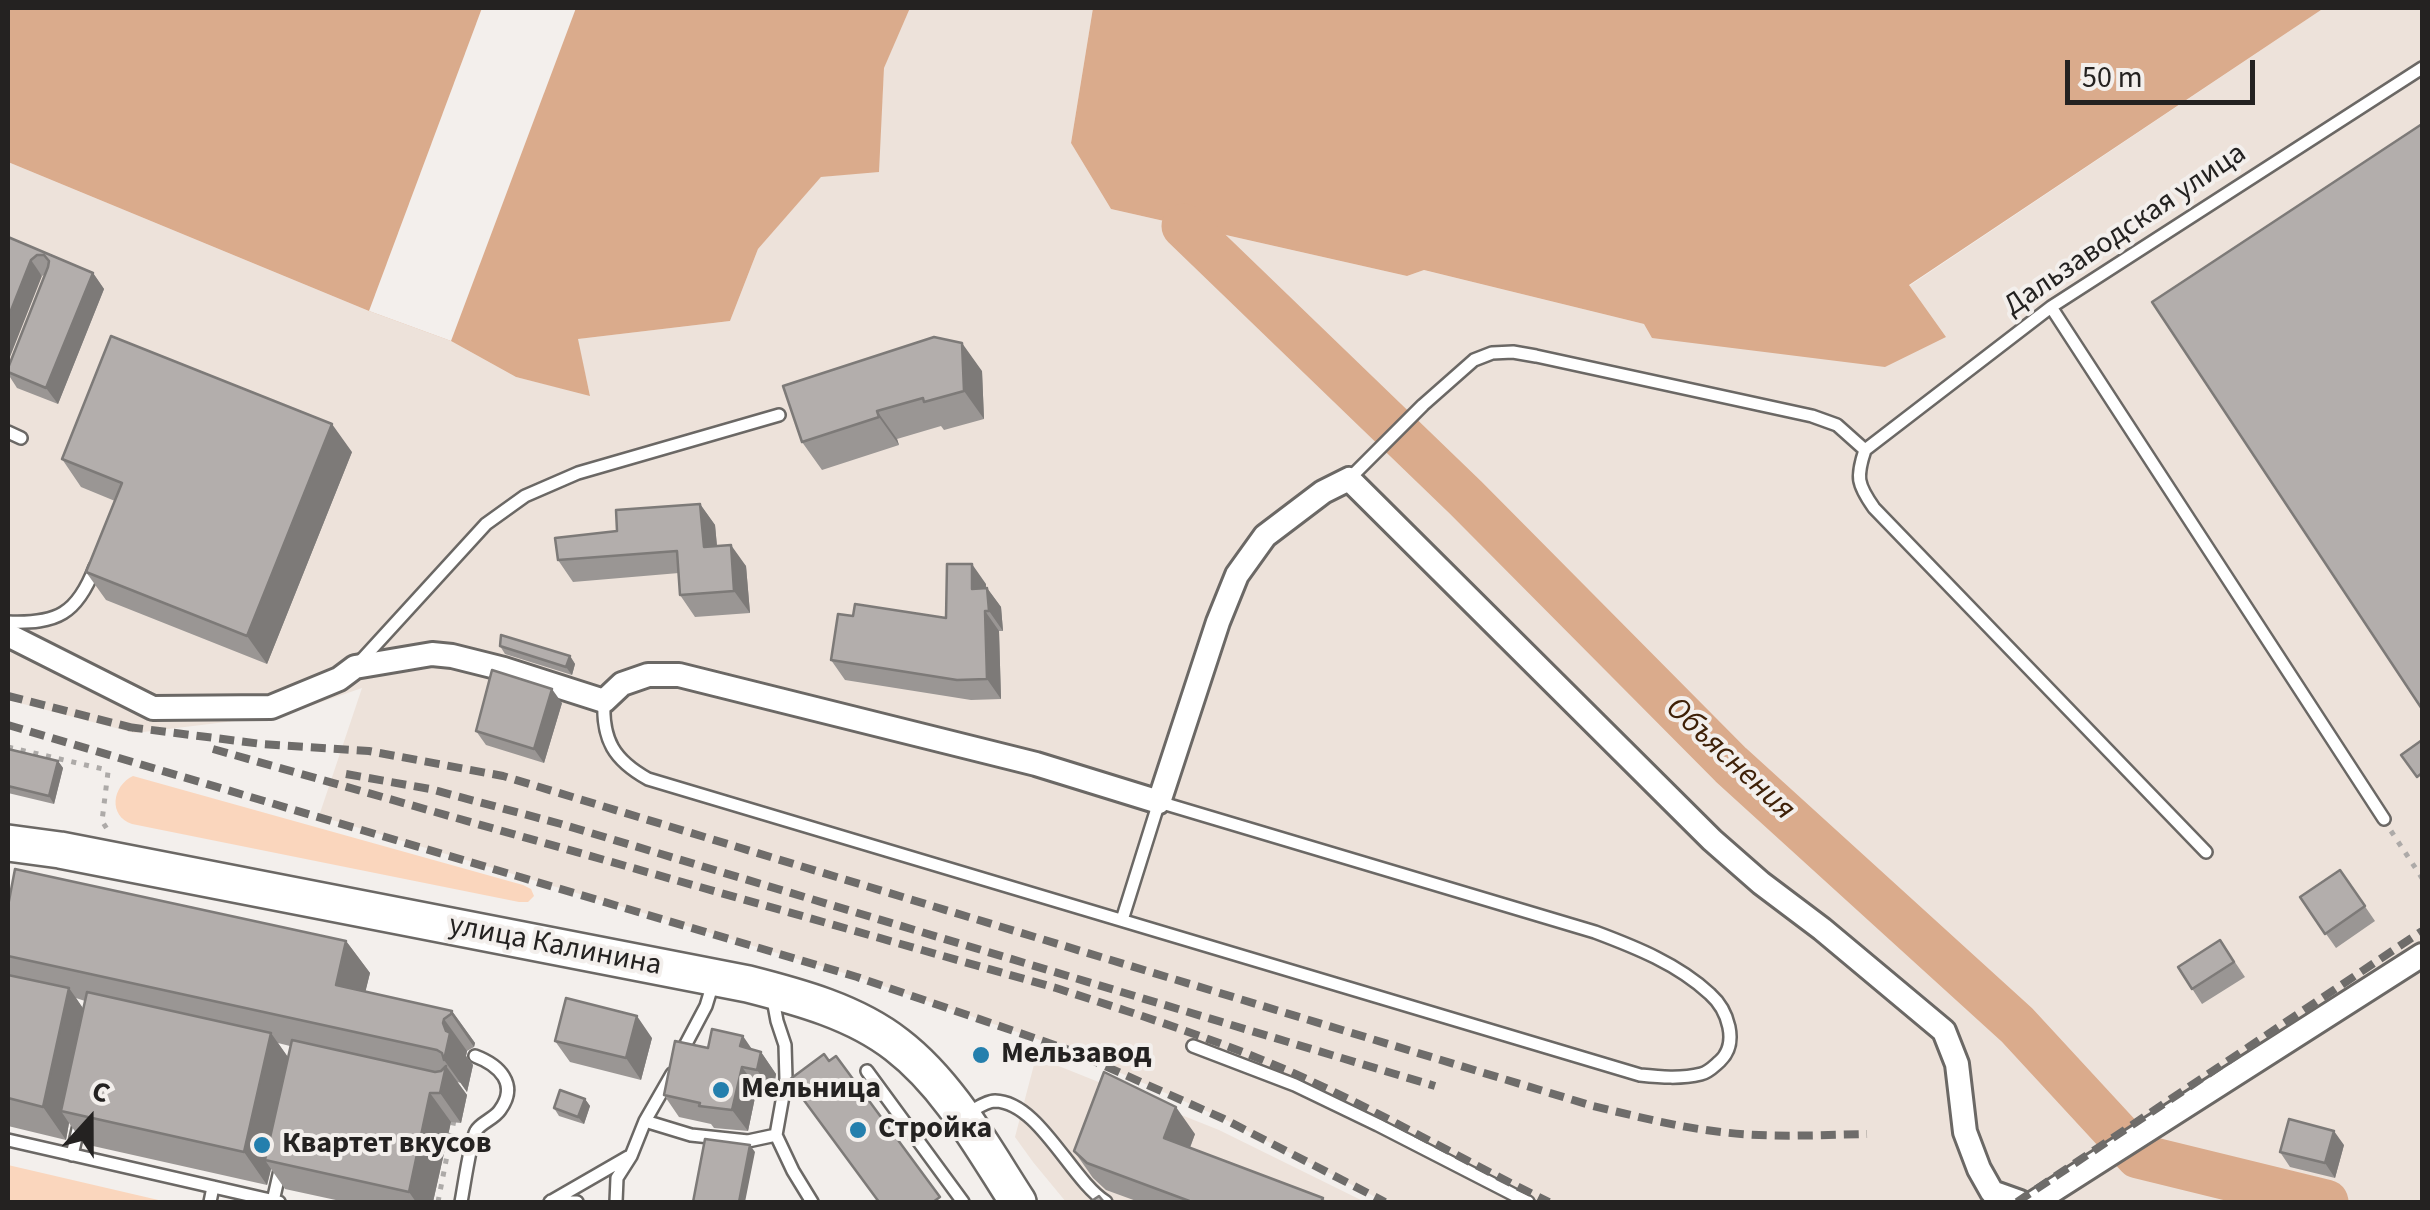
<!DOCTYPE html>
<meta charset="utf-8">
<style>
body{margin:0}
#map{position:relative;width:2430px;height:1210px;overflow:hidden;background:#f3efec;font-family:"Source Sans 3",sans-serif}
canvas{display:block}
.frame{position:absolute;inset:0;border:10px solid #242221;pointer-events:none}
.north{position:absolute;left:40px;top:1070px;width:100px;height:100px;-webkit-text-stroke:8px #f3efec;paint-order:stroke;rotate:21deg;font-size:28px;font-weight:700;line-height:40px;text-align:center;color:#242221}
.north::after{content:'';display:block;margin:auto;width:35px;height:45px;background:#242221;clip-path:polygon(50% 0,100% 100%,50% 72%,0 100%)}
.scale{position:absolute;left:2065px;top:60px;width:190px;height:45px;box-sizing:border-box;border:5px solid #242221;border-top:0;padding-left:12px;font-size:30px;line-height:35px;white-space:nowrap;color:#242221;-webkit-text-stroke:8px #f3efec;paint-order:stroke}
</style>
<div id="map">
<canvas width="2430" height="1210"></canvas>
<div class="frame"></div>
<div class="north">С</div>
<div class="scale">50 m</div>
</div>
<script>
const c = document.querySelector('canvas').getContext('2d');
c.lineJoin = 'round';
function fill(path, color) {
  c.fillStyle = color;
  c.fill(path, 'evenodd');
}
function strokePath(path, color, width, dash) {
  c.strokeStyle = color;
  c.lineWidth = width;
  c.lineCap = dash ? 'butt' : 'round';
  c.setLineDash(dash || []);
  c.stroke(path);
}
function drawText(font, color, halo, rows, align = 'center') {
  c.font = font + ' "Source Sans 3",sans-serif';
  c.lineWidth = 8;
  c.setLineDash([]);
  c.textBaseline = 'middle';
  c.strokeStyle = halo;
  c.fillStyle = color;
  for (const [text, x, y, turn = 0] of rows) {
    c.save();
    c.translate(x, y);
    c.rotate((+turn || 0) * Math.PI / 180);
    c.textAlign = isNaN(turn) ? turn : align;
    if (halo) c.strokeText(text, 0, 0);
    c.fillText(text, 0, 0);
    c.restore();
  }
}
fill(new Path2D(`
 M910 8H1093L1071 143 1111 209 1407 276 1424 270 1644 324 1909 286 2324 8H2422V1202H1385L1224 1119 1069 1050 857 977 319 816 362 688 284 715 135 733 8 700V162L369 311 451 341 516 377 590 395 577 339 730 321 758 249 821 177 878 171 884 67Z
 M1036 1057 1219 1130 1365 1202H1066L1033 1162 1015 1137Z`), '#ede2da');
fill(new Path2D(`
 M133 776 523 885 531 889 534 896 528 902H519L132 824C108 816 112 786 133 776Z
 M8 1165 167 1202H8Z`), '#fad6bd');
fill(new Path2D(`
 M8 8H910L884 68 879 172 821 177 758 249 730 321 578 339 590 396 516 377 451 341 369 311 8 162Z
 M1093 8H2324L1909 285 1946 337 1885 367 1652 338 1644 324 1424 270 1407 276 1111 209 1071 143Z`), '#daab8c');
fill(new Path2D(`
 M482 8H576L451 341 369 311Z`), '#f3efec');
strokePath(new Path2D(`
 M1184 226 1466 498 1731 765 2017 1025 2138 1156 2326 1202`), '#daab8c', 45);
const lane = new Path2D(`
 M2051 307 2384 819
 M8 432 21 438
 M1865 450 2051 307 2422 68
 M1865 450C1856 477 1857 484 1874 508L2206 852
 M1349 479 1423 405 1474 360 1492 353 1513 352 1536 356 1812 416 1837 425 1865 450
 M8 622C57 624 77 614 95 567
 M358 664 486 524 525 496 578 473 779 415
 M604 701C602 740 614 760 648 779L1640 1075C1660 1077 1681 1079 1701 1074 1709 1072 1713 1067 1720 1061 1739 1043 1728 1010 1710 994 1678 964 1635 947 1595 932L1159 802 1122 920
 M772 994 777 1021 785 1045 786 1079 776 1135 793 1171 812 1202
 M1193 1046 1295 1085 1378 1125 1528 1202
 M679 1057 706 1006 713 983
 M867 1071 963 1202
 M966 1114C974 1110 986 1101 995 1101 1039 1102 1071 1180 1106 1202
 M645 1121 691 1135 748 1141 776 1135
 M8 1140 279 1202
 M72 1155 80 1121
 M273 1201 281 1166
 M551 1201 577 1202
 M210 1202 213 1187
 M461 1202C464 1187 470 1142 476 1131 480 1123 494 1119 500 1110 519 1084 499 1065 475 1056
 M550 1202 628 1157
 M616 1202 617 1178 631 1156 645 1121 672 1074`);
const street = new Path2D(`
 M8 635 153 708 271 707 339 679 355 667 432 654 452 656 504 669 604 701 622 684 648 675H679L1036 764 1159 802 1218 622 1237 575 1265 536 1323 492 1349 479 1712 840 1761 883 1822 929 1944 1031 1957 1064 1965 1132 1979 1169 1992 1192 2020 1202
 M2035 1202 2422 955`);
const primary = new Path2D(`
 M8 843 60 850 748 984C799 997 855 1012 897 1045 949 1085 983 1148 1018 1202`);
strokePath(lane, '#6b6865', 16);
strokePath(street, '#6b6865', 28);
strokePath(primary, '#6b6865', 40);
strokePath(new Path2D(`
 M8 747 103 769 108 772 102 821 107 829
 M2391 831 2422 878
 M438 1202 454 1120`), '#adaaa8', 5, [5, 8]);
strokePath(lane, '#fff', 11);
strokePath(street, '#fff', 22);
strokePath(primary, '#fff', 35);
strokePath(new Path2D(`
 M8 696 141 730
 M8 725 857 977 1069 1050 1224 1119 1385 1202
 M128 727 262 744 369 751 503 776 1593 1106C1635 1116 1677 1127 1721 1132 1770 1138 1819 1135 1867 1134
 M213 749 1056 988C1139 1015 1223 1041 1302 1077 1386 1115 1466 1162 1549 1202
 M346 774 430 789 561 824 1435 1086
 M2017 1202 2422 931`), '#6e6c6a', 8, [15, 8]);
fill(new Path2D(`
 M8 237 93 273 104 289 58 404 17 388 8 374V368L46 274 42 276Z
 M982 371 984 419 944 430 941 426 897 439 899 445 822 470 802 442 783 386Z
 M352 452 267 664 106 600 86 572 115 501 81 487 62 459Z
 M700 504 715 525 717 546 746 566 750 613 695 617 680 595 679 573 573 582 558 560 617 531Z
 M986 584V588H987L1001 607 1003 631H999L1001 699 971 700 845 680 831 660 853 616 946 618Z
 M500 646 570 656 575 664 572 675 505 654Z
 M562 703 544 763 486 745 476 731Z
 M8 749 58 761 63 768 54 804 8 793Z
 M2340 870 2375 921 2336 948 2300 897Z
 M8 906 346 941 370 973 365 992 452 1011 475 1043 474 1047 467 1051 466 1056 473 1065 467 1092 461 1083 457 1082 467 1095 461 1123 451 1122 433 1202H345L285 1189 271 1169 267 1185 84 1144 69 1123 66 1140 8 1126ZM76 998 85 1001 83 1009ZM278 1043 290 1046 288 1057Z
 M2220 940 2245 977 2202 1004 2178 967Z
 M652 1038 641 1080 570 1062 555 1041Z
 M708 1048 752 1049 761 1052 776 1074 773 1092 757 1088 748 1131 714 1128 711 1124 679 1117 664 1095Z
 M585 1099 590 1106 584 1124 559 1116 554 1108Z
 M1195 1134 1190 1148 1323 1198 1326 1202H1139L1106 1190 1093 1178 1074 1151Z
 M2344 1145 2335 1178 2290 1167 2280 1152Z`), '#9a9694');
fill(new Path2D(`
 M31 260 42 276 8 362V318Z
 M93 273 104 289 58 404 46 388Z
 M962 343 982 371 984 419 964 391Z
 M877 411 897 439 899 445 879 417Z
 M332 424 352 452 267 664 247 636Z
 M700 504 715 525 719 568 704 547Z
 M731 545 746 566 750 613 734 591Z
 M972 564 986 584 985 609 972 589Z
 M987 588 1001 607 1003 631 989 611Z
 M985 611 999 631 1001 699 987 679Z
 M570 656 575 664 572 675 566 667Z
 M552 689 562 703 544 763 534 749Z
 M58 761 63 768 54 804 49 796Z
 M346 941 370 973 359 1018 336 985Z
 M69 988 92 1021 61 1111 69 1123 66 1140 43 1107Z
 M452 1011 475 1043 474 1047 451 1014Z
 M637 1016 652 1038 641 1080 626 1058Z
 M444 1019 467 1051 466 1056 473 1065 467 1092 444 1060 443 1023Z
 M271 1033 294 1066 265 1160 271 1169 267 1185 244 1152Z
 M743 1036 758 1058 740 1046Z
 M761 1052 776 1074 773 1092 757 1070Z
 M446 1066 467 1095 461 1123 440 1093Z
 M742 1067 757 1088 748 1131 732 1110Z
 M430 1093 451 1122 433 1202H416L409 1192Z
 M585 1099 590 1106 584 1124 578 1117Z
 M1176 1107 1195 1134 1183 1165 1164 1138Z
 M2334 1131 2344 1145 2335 1178 2325 1163Z
 M750 1145 755 1152 745 1202H739Z`), '#7d7a78');
const building = new Path2D(`
 M2422 124V709L2152 302Z
 M8 237 93 273 46 388 8 372V368L48 267 49 261 44 255H37L31 260 8 318Z
 M111 336 332 424 247 636 86 572 122 483 62 459Z
 M934 337 962 343 964 391 924 402 923 398 877 411 879 417 802 442 783 386Z
 M700 504 704 547 731 545 734 591 680 595 677 551 558 560 555 538 617 531 616 510Z
 M947 564H972V589L987 588 989 611H985L987 679 957 680 831 660 838 614 853 616 855 604 946 618Z
 M501 635 570 656 566 667 500 646Z
 M492 670 552 689 534 749 476 731Z
 M2422 740V773L2417 777 2401 755Z
 M8 749 58 761 49 796 8 786Z
 M15 869 346 941 336 985 452 1011 451 1014 444 1019 443 1023 446 1031 450 1033 444 1060 442 1053 437 1050 8 956V906Z
 M2340 870 2365 906 2325 934 2300 897Z
 M2220 940 2234 962 2192 989 2178 967Z
 M8 975 69 988 43 1107 8 1098Z
 M87 992 271 1033 244 1152 61 1111Z
 M566 998 637 1016 626 1058 555 1041Z
 M712 1029 743 1036 740 1046 761 1052 757 1070 742 1067 732 1110 699 1106 700 1103 664 1095 675 1041 708 1048Z
 M292 1040 435 1072 441 1071 446 1066 440 1093H430L409 1192 265 1160Z
 M824 1054 829 1061 836 1056 940 1197 933 1202H879L789 1080Z
 M1104 1072 1176 1107 1164 1138 1323 1198 1321 1202H1192L1087 1163 1074 1151Z
 M560 1090 585 1099 578 1117 554 1108Z
 M2289 1119 2334 1131 2325 1163 2280 1152Z
 M705 1139 750 1145 739 1202H693Z
 M1099 1196 1104 1202H1090Z`);
fill(building, '#b3aeac');
strokePath(building, '#7d7a78', 2.5);
for (const [x, y, r, color] of [
 [981,1055,10,"#247fad"],
 [721,1090,10,"#247fad"],
 [858,1130,10,"#247fad"],
 [262,1145,10,"#247fad"]
]) {
  const dot = new Path2D();
  dot.arc(x, y, r, 0, 2 * Math.PI);
  c.fillStyle = color;
  c.fill(dot);
  strokePath(dot, '#f3efec', 4);
}
drawText('30px', '#242221', '#f3efec', [
 ["Дальзаводская улица",2126,231,-34],
 ["улица Калинина",555,947,11]
]);
drawText('bold 30px', '#242221', '#f3efec', [
 ["Мельзавод",1001,1055],
 ["Мельница",741,1090],
 ["Стройка",878,1130],
 ["Квартет вкусов",282,1145]
], 'left');
drawText('italic 32px', '#3f2108', '#f3efec', [
 ["Объяснения",1729,760,43]
]);
</script>
